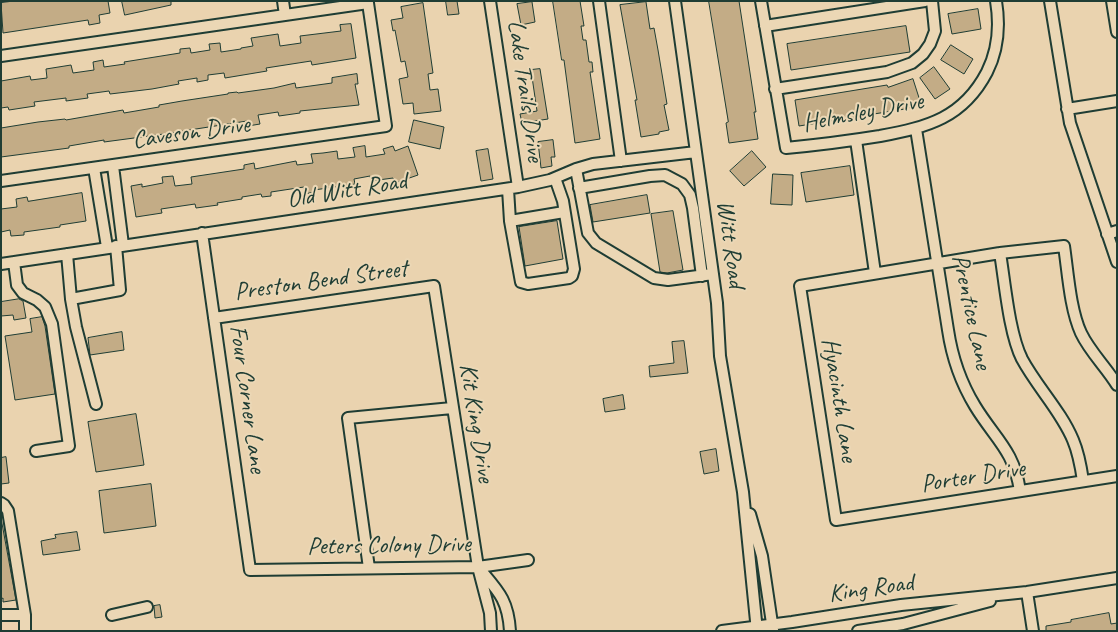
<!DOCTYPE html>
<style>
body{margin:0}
#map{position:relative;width:1118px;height:632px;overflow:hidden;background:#ead3af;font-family:Caveat,sans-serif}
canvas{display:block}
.frame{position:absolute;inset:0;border:2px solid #1f3d34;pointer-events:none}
</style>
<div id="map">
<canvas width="1118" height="632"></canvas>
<div class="frame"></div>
</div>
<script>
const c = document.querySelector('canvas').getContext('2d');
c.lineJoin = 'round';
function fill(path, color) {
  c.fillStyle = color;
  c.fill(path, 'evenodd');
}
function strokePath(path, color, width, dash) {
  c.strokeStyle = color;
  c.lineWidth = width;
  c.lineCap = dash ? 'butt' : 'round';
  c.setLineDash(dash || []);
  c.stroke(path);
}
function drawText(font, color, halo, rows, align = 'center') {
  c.font = font + ' Caveat,sans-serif';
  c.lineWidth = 4;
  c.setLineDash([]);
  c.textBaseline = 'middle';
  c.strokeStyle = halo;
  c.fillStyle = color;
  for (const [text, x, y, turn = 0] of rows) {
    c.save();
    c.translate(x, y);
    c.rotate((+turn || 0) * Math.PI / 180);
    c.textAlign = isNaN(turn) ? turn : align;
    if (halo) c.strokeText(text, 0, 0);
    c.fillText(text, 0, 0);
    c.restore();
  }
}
const building = new Path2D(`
 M14 1H108L110 13 99 15 100 23 89 25 88 20 3 33 1 3Z
 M122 1H171V5L125 15Z
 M446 1H457L459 14 448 15Z
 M553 1H580L584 26H581L583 40H586L589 62H592L593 72H590L600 139 575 143 564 60H562Z
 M709 1H739L756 112H754L758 139 729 143 726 123 728 122Z
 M532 2 535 22 521 25 517 4Z
 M646 2 650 29 654 28 658 50 667 104 664 105 669 130 659 132V134L641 137 635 100H637L620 5Z
 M423 3 433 73 428 74 430 90 438 89 441 111 414 114 413 103 403 104 399 79 408 77 405 61 401 62 395 30 393 31 391 20 403 18 401 7Z
 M978 9 981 29 952 34 948 14Z
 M351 24 356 58 312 65 311 61 266 68 267 71 225 78 224 73 208 75V80L197 82V78L178 81 179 84 152 89 110 94 109 91 87 94 88 98 66 101V98L34 102 35 106 9 110 8 107 1 108V81L30 76 31 80 47 78 46 69 71 65 73 73 94 70 93 62 103 60 104 67 125 64 124 62 180 53V49L190 48 191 53 210 50 209 44 220 43 221 52 241 49V48L253 46 251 38 278 34 280 46 301 43 300 36 341 31 340 25Z
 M906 26 910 52 791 70 787 44Z
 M951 45 973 59 964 74 941 60Z
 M934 67 950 89 935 99 920 78Z
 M540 69 548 119 522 123 520 114 537 111 531 70Z
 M357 74 358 84H355L359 105 300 111V113L279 116 278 112 258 115 260 124 248 126 247 121 164 134 104 142V140L69 146V148L1 157V128L38 122 65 119 66 120 123 110 124 113 159 107V105L182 101 228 94V93L237 92 238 93 274 88 295 83 296 88 332 83V78Z
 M913 79 921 104 905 109 799 126 795 100 887 85 888 87Z
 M414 120 444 127 440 149 409 142Z
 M553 140 555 157H551L552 166 541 168 538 142Z
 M365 146 366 157 385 154 383 149 393 146 395 151 408 146 418 175 395 183 393 178 371 181 370 176 354 179 355 184 314 190V192L305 194 304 187 271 192V196L262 197 261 194 242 197V199L217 203 218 205 196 208 195 204 161 209 162 213 136 217 131 186 142 184V187L163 183 162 177 173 176 175 186 192 184 191 177 244 169V165L254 163 255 169 296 161 297 165 313 163 311 154 323 153 337 151 338 159 355 157 353 148Z
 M488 149 493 179 481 181 476 151Z
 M752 151 766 167 744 186 730 171Z
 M850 166 854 195 806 202 801 173Z
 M773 174 793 175 792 205 771 204Z
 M82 193 86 221 60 225V227L24 232V235L11 236 10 230 1 232V209L17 207 16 199 27 197 28 201Z
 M647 195 650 213 593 222 590 205Z
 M673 211 683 270 667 273 660 272 651 214Z
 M557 221 563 259 525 266 519 227Z
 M19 299 23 301 26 318 14 320 13 315 1 316V302Z
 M42 317 45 326 55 394 15 400 5 336 32 332 30 319Z
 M122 332 124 350 90 355 88 338Z
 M684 341 688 373 650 377 649 366 674 363 672 342Z
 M623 395 625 409 605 412 603 399Z
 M136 414 144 465 96 472 88 422Z
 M716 449 719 471 704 474 700 452Z
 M6 457 9 483 1 484V458Z
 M151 484 156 526 104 533 99 491Z
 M1 518 16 600 3 602V598L1 599Z
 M77 532 80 550 43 555 41 541 56 538 55 535Z
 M160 605 162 617 155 618 154 606Z
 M1109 613 1111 624 1117 623V631H1046V626L1071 622V620Z`);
fill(building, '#c3ac86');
strokePath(building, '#1f3d34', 1);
const minor = new Path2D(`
 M283 1 285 15
 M490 1 518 187
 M599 1 621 161
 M675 1 717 303 720 356 743 492 757 631
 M761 1 786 148C817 145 849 141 880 136 928 127 963 118 987 72 998 50 1000 25 996 1
 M1050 1 1070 123 1117 262
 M1112 1 1117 32
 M765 26 925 1
 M1 56 368 3 386 126 1 181
 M775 89 887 72 912 63 923 54 930 44 935 31 932 1
 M1067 109 1117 101
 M916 129 948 330C952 357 961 383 975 406 995 439 1014 450 1020 491
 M856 140 875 273
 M113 166 123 245
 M94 168 107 247
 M576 169 588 233 596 243 654 278 668 280 713 274
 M579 188 650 176 665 175 682 184 690 195 693 208 702 276
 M508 189 510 221 521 282 528 284 569 278 572 276 574 269 563 201 555 178
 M510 221 564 212
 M202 233 250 570 478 567 528 560
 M1107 234 1117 231
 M1000 253C1005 283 1009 333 1022 359 1037 387 1061 411 1073 440 1079 454 1081 467 1083 481
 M67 254 71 299 120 290 116 246
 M14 262 17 285 23 293 37 300 45 307 52 324 69 446 36 451
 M1 264 518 187 550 180 576 169 593 164 696 152
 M71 299 76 327 96 404
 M214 318 434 286 478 567
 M1117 385C1106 367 1090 352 1081 333 1070 309 1068 273 1064 246L1000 253 800 286 836 520 1117 476
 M1 503 4 505 8 511 25 615V631
 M750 514 762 556 773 630
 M369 568 348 418 452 408
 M1027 592 1033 631
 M1 615H25
 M112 615 147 607
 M491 631 490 613 478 567C498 591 508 599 510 631
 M722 631 792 622 901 605 1027 592 1117 578
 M858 631 903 624 990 601`);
strokePath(minor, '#1f3d34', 14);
strokePath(minor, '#ebd7b5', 10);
drawText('25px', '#1f3d34', '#ebd7b5', [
 ["Lake Trails Drive",525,91,82],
 ["Helmsley Drive",863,113,-11],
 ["Caveson Drive",191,133,-8],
 ["Old Witt Road",347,191,-9],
 ["Witt Road",730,244,82],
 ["Preston Bend Street",321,281,-8],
 ["Prentice Lane",971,312,78],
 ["Four Corner Lane",247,399,82],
 ["Hyacinth Lane",839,400,81],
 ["Kit King Drive",476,423,81],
 ["Porter Drive",973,477,-9],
 ["Peters Colony Drive",389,546,-1],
 ["King Road",871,589,-8]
]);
</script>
